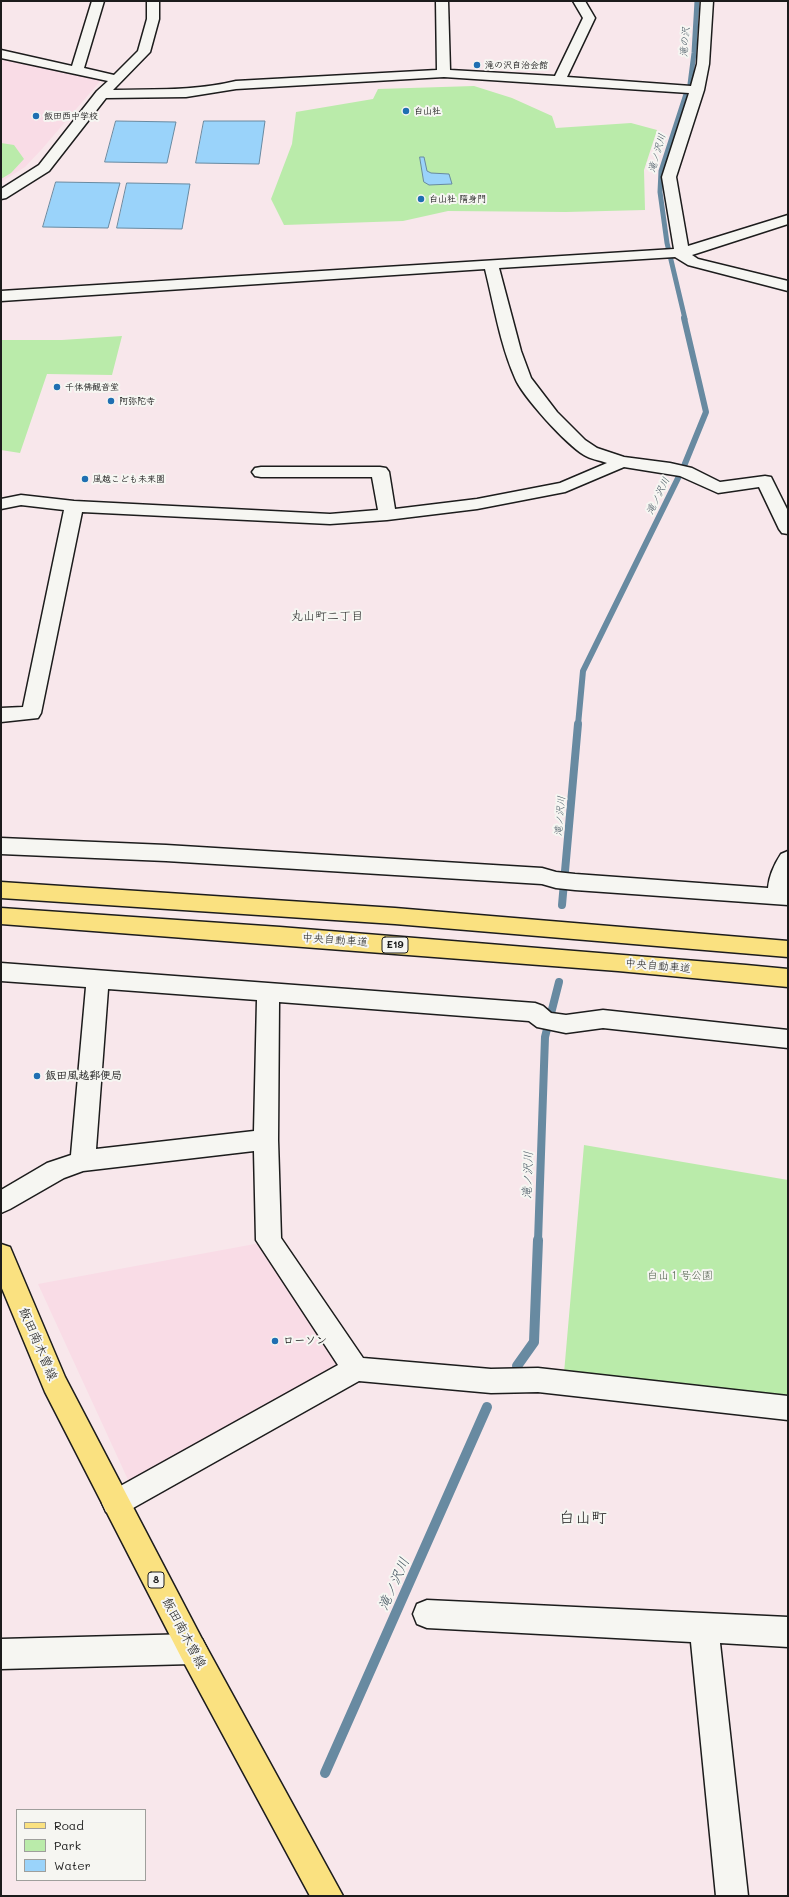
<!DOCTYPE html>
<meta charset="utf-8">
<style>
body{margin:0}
#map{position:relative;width:789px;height:1897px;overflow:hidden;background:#f8e7eb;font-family:Mali,sans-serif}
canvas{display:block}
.frame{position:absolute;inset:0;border:2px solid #1c1c1c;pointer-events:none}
.legend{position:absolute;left:16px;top:1809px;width:130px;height:72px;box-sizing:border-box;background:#f6f6f2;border:1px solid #9f9f9c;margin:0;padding:5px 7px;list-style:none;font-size:12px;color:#1c1c1c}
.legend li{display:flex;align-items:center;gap:8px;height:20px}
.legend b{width:20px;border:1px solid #9f9f9c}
</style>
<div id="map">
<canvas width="789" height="1897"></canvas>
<div class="frame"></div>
<ul class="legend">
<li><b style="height:5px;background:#fae180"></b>Road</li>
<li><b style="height:11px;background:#baebaa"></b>Park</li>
<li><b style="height:11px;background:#9ad3fa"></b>Water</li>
</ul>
</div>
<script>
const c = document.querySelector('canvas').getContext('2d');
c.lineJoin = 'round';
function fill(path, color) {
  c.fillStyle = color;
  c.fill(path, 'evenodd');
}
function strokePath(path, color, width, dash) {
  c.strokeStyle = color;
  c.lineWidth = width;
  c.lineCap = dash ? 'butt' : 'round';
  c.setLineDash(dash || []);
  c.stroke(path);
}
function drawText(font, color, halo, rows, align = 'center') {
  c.font = font + ' Mali,"Klee One",sans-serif';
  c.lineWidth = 4;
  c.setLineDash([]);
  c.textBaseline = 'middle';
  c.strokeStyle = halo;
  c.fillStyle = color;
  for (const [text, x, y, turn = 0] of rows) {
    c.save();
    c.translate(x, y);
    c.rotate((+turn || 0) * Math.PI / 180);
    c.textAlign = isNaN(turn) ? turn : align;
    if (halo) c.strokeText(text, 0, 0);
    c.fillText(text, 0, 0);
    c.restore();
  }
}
fill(new Path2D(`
 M1 57 101 80 42 149 25 167 1 182Z
 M271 1241 356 1375 135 1495 38 1284Z`), '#f9dce6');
fill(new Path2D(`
 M474 86 512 98 552 116 556 128 631 123 657 130 644 170 645 210 566 212 448 211 403 221 284 225 271 199 292 144 296 112 373 99 378 89Z
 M1 143 14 145 24 159 11 173 1 179Z
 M122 336 112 375 47 374 20 453 1 450V340H62Z
 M584 1145 788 1180V1398L564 1373Z`), '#baebaa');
const water = new Path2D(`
 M116 121 176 122 167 163 105 162Z
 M204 121H265L259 164 196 163Z
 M420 157H424L427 171 431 173 449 174 452 184 429 185 424 182Z
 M56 182 120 183 108 228 43 227Z
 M127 183 190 184 182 229 117 228Z`);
fill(water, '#9ad3fa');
strokePath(water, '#688aa1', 1);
strokePath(new Path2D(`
 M690 84 694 53 697 1
 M685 319 667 243 660 192 661 171 686 94`), '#688aa1', 5);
strokePath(new Path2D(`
 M578 725 583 671 684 466 706 412 684 318`), '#688aa1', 6);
strokePath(new Path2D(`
 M562 905 578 724
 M538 1241 545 1037 559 982`), '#688aa1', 8);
strokePath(new Path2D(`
 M517 1366 534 1342 538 1240
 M325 1773 487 1407`), '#688aa1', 10);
const minor = new Path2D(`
 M92 1H104L84 68 114 75 138 51 147 19V1H159V19L150 52 113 90C155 89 195 91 236 81L437 70 436 1H448L450 70 555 76 583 18 573 1H585L595 18 567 77 691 86 697 64 701 1H713L709 64 704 90 676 177 688 246 788 215V224L692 255 698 259 788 281V291L688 265 675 257 499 268 521 351 531 378 557 412 585 440 597 448 624 457 670 463 692 468 720 482 765 476 771 477 788 511V534L782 533 779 529 759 487 718 493 680 476 624 467 565 492 477 509 387 520 330 524 82 512 41 713 38 718 1 722V708L23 707 64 510 21 505 1 509V499L21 495 74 501 330 514 378 510 372 477H261L255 476 252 472 255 468 261 467H380L386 468 389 472 395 509 477 499 560 483 607 463C599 460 590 459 584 455 566 444 522 396 515 378 500 344 494 305 485 269L1 301V291L674 249 662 177 689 93 444 77 236 89 186 97 106 98 49 171 6 198 1 199V189L39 165 97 91 108 81 1 58V50L72 66Z
 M1 838 166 845 542 868 556 872 575 874 768 888C769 876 775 863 781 854L788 851V905L575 890 556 888 542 884 166 861 1 854Z
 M1 963 535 1003 543 1006 551 1013 566 1015 603 1010 788 1030V1048L603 1028 566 1033 537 1027 529 1021 279 1002 278 1140 281 1238 363 1358 491 1369 538 1368 788 1396V1420L538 1392 491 1393 359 1381 126 1512 116 1516 106 1512 102 1503 106 1494 338 1365 256 1240 254 1151 83 1171 64 1178 10 1209 1 1213V1190L47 1163 71 1155 86 987 1 981ZM108 989 257 1000 254 1131 96 1149Z
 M427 1600 788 1617V1647L720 1643 748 1896H716L691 1642 427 1628 417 1624 413 1614 417 1604Z
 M192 1634 202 1639 207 1649 202 1659 192 1664 1 1669V1639Z`);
const primary = new Path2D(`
 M1 1244 10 1247 65 1377 202 1639 343 1896H310L182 1659 45 1392 1 1286Z`);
const motorway = new Path2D(`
 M1 882 395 908 788 941V957L395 924 1 898Z
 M1 908 280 927 746 965 788 969V987L618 971 1 924Z`);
strokePath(minor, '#1c1c1c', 3);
strokePath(primary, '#1c1c1c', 3);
strokePath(motorway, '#1c1c1c', 3);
fill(minor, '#f6f6f2');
fill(primary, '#fae180');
fill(motorway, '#fae180');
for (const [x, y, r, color] of [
 [477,65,4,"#1f6fb2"],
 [406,111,4,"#1f6fb2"],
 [36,116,4,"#1f6fb2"],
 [421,199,4,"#1f6fb2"],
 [57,387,4,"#1f6fb2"],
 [111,401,4,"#1f6fb2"],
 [85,479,4,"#1f6fb2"],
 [37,1076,4,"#1f6fb2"],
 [275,1341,4,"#1f6fb2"]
]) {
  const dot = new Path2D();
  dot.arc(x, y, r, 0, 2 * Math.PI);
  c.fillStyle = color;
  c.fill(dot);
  strokePath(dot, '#f6f6f2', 1.5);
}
drawText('bold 9px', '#1c1c1c', '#f6f6f2', [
 ["滝の沢自治会館",485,65],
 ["白山社",414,111],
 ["飯田西中学校",44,116],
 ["白山社 隋身門",429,199],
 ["千体佛観音堂",65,387],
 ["阿弥陀寺",119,401],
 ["風越こども未来園",93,479]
], 'left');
drawText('italic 10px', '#42535f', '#f6f6f2', [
 ["滝の沢",685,42,-86],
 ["滝ノ沢川",657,153,-74],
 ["滝ノ沢川",658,496,-64],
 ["滝ノ沢川",560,816,-85]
]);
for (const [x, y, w] of [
 [395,945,26],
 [156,1580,16]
]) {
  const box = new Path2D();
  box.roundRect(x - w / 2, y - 8, w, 16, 3);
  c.fillStyle = '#f6f6f2';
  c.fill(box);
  strokePath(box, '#1c1c1c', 1);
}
drawText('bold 10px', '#1c1c1c', null, [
 ["E19",395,945],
 ["8",156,1580]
]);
drawText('11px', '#1c1c1c', '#f6f6f2', [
 ["中央自動車道",335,940,4],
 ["中央自動車道",658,966,5]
]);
drawText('bold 11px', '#1c1c1c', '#f6f6f2', [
 ["飯田風越郵便局",45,1076],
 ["ローソン",283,1341]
], 'left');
drawText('11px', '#4b5a47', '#f6f6f2', [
 ["白山１号公園",680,1276]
]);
drawText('12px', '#1c1c1c', '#f6f6f2', [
 ["丸山町二丁目",327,616]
]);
drawText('italic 12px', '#42535f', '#f6f6f2', [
 ["滝ノ沢川",528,1175,-88]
]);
drawText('13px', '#1c1c1c', '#f6f6f2', [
 ["飯田南木曽線",38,1344,67],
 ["飯田南木曽線",184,1633,62]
]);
drawText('italic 14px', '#42535f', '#f6f6f2', [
 ["滝ノ沢川",394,1584,-66]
]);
drawText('16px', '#1c1c1c', '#f6f6f2', [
 ["白山町",583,1518]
]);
</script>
